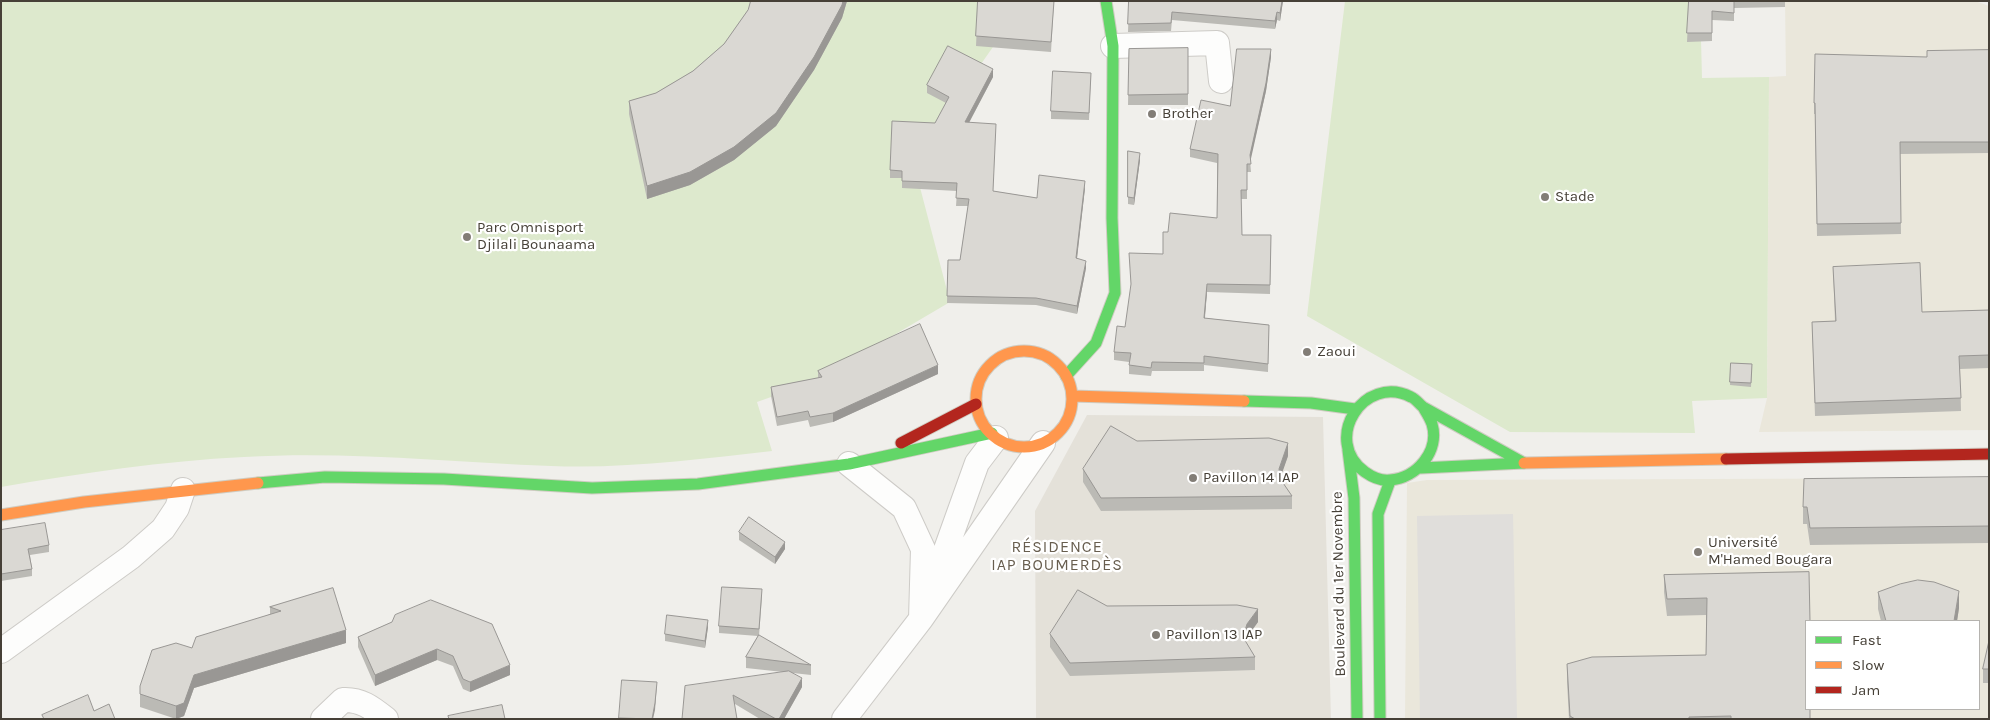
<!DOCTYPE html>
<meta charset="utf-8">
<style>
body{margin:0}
#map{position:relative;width:1990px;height:720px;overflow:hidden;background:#f0efeb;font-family:Karla,sans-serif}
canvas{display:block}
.frame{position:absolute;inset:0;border:2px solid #464037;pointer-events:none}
.legend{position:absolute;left:1805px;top:620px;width:175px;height:90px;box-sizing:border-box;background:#fff;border:1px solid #b5b3af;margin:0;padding:6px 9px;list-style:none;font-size:15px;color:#464037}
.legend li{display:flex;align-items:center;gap:10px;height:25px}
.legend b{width:25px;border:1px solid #b5b3af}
</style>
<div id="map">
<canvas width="1990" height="720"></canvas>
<div class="frame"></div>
<ul class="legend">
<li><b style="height:6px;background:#63d668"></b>Fast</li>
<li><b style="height:6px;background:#ff974d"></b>Slow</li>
<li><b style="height:6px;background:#b3261e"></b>Jam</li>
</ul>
</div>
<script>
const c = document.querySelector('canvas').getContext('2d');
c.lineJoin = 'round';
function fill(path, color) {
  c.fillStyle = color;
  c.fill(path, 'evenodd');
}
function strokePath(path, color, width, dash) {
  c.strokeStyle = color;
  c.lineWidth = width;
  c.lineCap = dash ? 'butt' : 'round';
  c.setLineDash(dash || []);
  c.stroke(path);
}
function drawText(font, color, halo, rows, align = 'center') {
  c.font = font + ' Karla,sans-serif';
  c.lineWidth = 4.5;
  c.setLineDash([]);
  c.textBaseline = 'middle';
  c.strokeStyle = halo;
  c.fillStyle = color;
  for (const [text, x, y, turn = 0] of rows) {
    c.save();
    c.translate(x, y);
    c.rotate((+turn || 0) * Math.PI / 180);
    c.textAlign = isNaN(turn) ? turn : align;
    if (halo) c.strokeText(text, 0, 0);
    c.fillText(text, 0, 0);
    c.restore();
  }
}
fill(new Path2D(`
 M1087 415 1323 417 1331 719H1036L1035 511Z`), '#e4e1d9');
fill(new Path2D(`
 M1785 1H1975L1989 6V430L1759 432 1767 398 1769 77 1786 76Z
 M1989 478V719H1405L1407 483 1427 480ZM1806 621H1979V709H1806Z`), '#eae7db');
fill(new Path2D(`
 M1 1H1030L995 44 933 133 916 172 950 302 816 381 757 402 772 451C699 459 625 469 551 466 449 462 347 451 244 457 163 461 82 473 1 487Z
 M1345 1H1700L1702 78 1769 77 1767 398 1692 401 1695 433 1510 432 1307 316Z`), '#dde9cd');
fill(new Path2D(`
 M1513 514 1517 719H1420L1417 516Z`), '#e0dedb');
const street = new Path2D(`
 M1113 46 1217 43 1221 81
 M849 464 904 508 923 549 921 619 1043 443
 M1 651 131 557 163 529 177 508 183 490
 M323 719 343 700C361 699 372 708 386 719
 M844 719 921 619 977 463 996 438`);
const fast = new Path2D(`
 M1066 376 1096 343 1115 293 1112 218 1113 46 1106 1
 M1244 401 1311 403 1355 409
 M1348 450 1354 498 1357 719
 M1421 468 1524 463 1423 407C1419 404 1416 399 1411 397 1364 373 1321 440 1365 472 1372 477 1381 481 1390 480 1417 478 1440 451 1432 424 1430 418 1426 412 1423 407
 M258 483 325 477 444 479 592 488 698 484 849 464 992 433
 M1380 719 1378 514 1390 481`);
const slow = new Path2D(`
 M976 399a48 48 0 1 1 96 0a48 48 0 1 1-96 0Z
 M1072 396 1244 401
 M1524 463 1726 459
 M1 515 84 502 258 483`);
const jam = new Path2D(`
 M901 443 976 404
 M1726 459 1989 454`);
strokePath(street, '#cdcbc7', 26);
strokePath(fast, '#cfccc2', 13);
strokePath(slow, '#cfccc2', 13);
strokePath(jam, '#cfccc2', 13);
strokePath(street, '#fdfdfc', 24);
strokePath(fast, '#63d668', 11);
strokePath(slow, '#ff974d', 11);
strokePath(jam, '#b3261e', 11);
fill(new Path2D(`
 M751 1H847L842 18 814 70 776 126 734 160 690 185 647 199 629 114V101L656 93 693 71 724 44 748 10Z
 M978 1H1054L1051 52 976 46Z
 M1129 1H1283L1280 21 1277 20 1275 29 1172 20 1171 31 1128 32Z
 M1689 1H1785V7L1734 8V21L1712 20V41L1687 42Z
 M1188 48V105H1128L1129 49Z
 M1989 50V153L1900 154 1901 234 1817 236 1815 114H1814V103L1927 57Z
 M1271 57 1266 91 1250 160 1251 172H1247V199H1241L1242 235H1271L1270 294 1207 292 1205 318 1269 325 1268 372 1204 365V371H1152L1151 376 1129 374V362L1114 360V352L1125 327 1163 254 1168 232 1217 218V163L1190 157V149L1230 106Z
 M1091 73 1089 120 1051 119V111Z
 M993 77 969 123 993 191 1037 198 1085 188 1077 259 1086 268 1077 314 1036 305 947 303 948 260H960L968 206H956L957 191 902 188V178H890V170L935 123 946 103 927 93V85Z
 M1128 151 1140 160 1134 205 1128 204Z
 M1833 267 1922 312 1989 310V368L1960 369 1961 411 1815 416 1812 322 1835 321Z
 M1731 363 1752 364 1751 387 1730 385Z
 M818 371 938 374 833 422 810 427 808 420 777 426 771 396V387L818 378Z
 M1137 441 1288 456 1280 477 1281 480 1292 496V509L1101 511 1083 482V469Z
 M1989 477V543L1810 545 1807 524H1803V507Z
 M1 530 49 545V552L30 555 32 569V576L1 581Z
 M739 532 785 549 775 564 739 540Z
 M1809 572 1810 719H1569L1567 681V664L1706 655V615L1667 616 1664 592V575Z
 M333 588 346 643 194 688 184 716 176 719 140 707V686L192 648 270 614V607Z
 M1878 592 1959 608 1957 621H1881L1878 609Z
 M762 596 759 636 811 665V675L793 673 802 687 784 719H760L735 704 682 719 783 672 746 668V657L758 636 719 633V626Z
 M1107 606 1258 622 1247 637 1245 641 1255 657V670L1070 676 1050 647V634Z
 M392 622 510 675 470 692 463 689 453 666 437 660 375 686 358 647V637Z
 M708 627 705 648 665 641V634Z
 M1989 641V683H1983V669Z
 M1812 709H1845L1844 710Z`), '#bbbab5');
fill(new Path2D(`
 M843 1H847L842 18 814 70 776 126 734 160 690 185 647 199V186Z
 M1282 1H1283L1280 21V13Z
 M1277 12V20L1275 29V21Z
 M1271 49V57L1266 91 1250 163V155Z
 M993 69V77L965 130V122Z
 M1140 153V160L1134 205V198Z
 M1085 181V188L1076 266V258Z
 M1086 261V268L1077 314V306Z
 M1207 284V292L1204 326V318Z
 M938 365V374L833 422V413Z
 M1288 443V456L1279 482V469Z
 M785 542V549L775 564V557Z
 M1959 591V608L1957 621H1954Z
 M1258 609V622L1247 637 1243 651V637L1247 624Z
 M708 620V627L705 648V641Z
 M346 630V643L194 688 184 716 176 719V706L194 675Z
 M437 649V660L375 686V675Z
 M510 665V675L470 692V682Z
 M802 678V687L784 719H779Z
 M657 682 655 710 653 719H652Z`), '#999794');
const building = new Path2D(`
 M751 1H843L842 5 814 57 776 113 734 147 690 172 647 186 629 101 656 93 693 71 724 44 748 10Z
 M978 1H1054L1051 42 976 36Z
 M1129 1H1282L1280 13 1277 12 1275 21 1172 12 1171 23 1128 24Z
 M1689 1H1734V13L1712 11V33H1687Z
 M948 46 993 69 965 122 996 124 993 191 1037 198 1039 175 1085 181 1076 258 1086 261 1077 306 1036 298 947 296 948 260H960L969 199 956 198 957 183 902 181V171L890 170 892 121 935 123 949 97 927 85Z
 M1188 48V94L1128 95 1129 49Z
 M1237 49H1271L1266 83 1250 155 1251 164H1247V190H1241L1242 235H1271L1270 285 1207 284 1204 318 1269 325 1268 364 1204 356V363L1152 362 1151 368 1129 365 1131 353 1114 352 1117 326 1125 327 1131 284 1129 253 1163 254V232H1168L1170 213 1217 218 1218 154 1190 149 1201 100 1230 106Z
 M1989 50V142H1900L1901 223 1817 224 1815 103H1814L1815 54 1927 57V51Z
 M1053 71 1091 73 1089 113 1051 111Z
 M1128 151 1140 153 1134 198 1128 197Z
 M1920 263 1922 312 1989 310V355L1959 356 1961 398 1815 403 1812 322 1836 321 1833 267Z
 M920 324 938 365 833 413 810 417 808 411 777 417 771 387 822 377 818 371Z
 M1731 363 1752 364 1751 383 1730 382Z
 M1111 426 1137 441 1269 438 1288 443 1279 469 1281 480 1292 496 1101 498 1083 469Z
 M1989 477V526L1810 528 1807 507H1803L1804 479Z
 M749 517 785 542 775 557 739 532Z
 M45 523 49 545 28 549 32 569 1 574V530Z
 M1809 572 1810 621H1806V709H1810V719H1731V716L1689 717V719H1575L1570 716 1567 664 1592 657 1706 655 1707 598 1667 599 1664 575Z
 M1918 580 1934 582 1959 591 1954 621H1886L1878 592 1900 584Z
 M722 587 762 589 759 629 719 626Z
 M333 588 346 630 194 675 184 703 176 706 140 694V686L152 650 176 643 192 648 196 637 281 611 270 607Z
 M1078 590 1107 606 1237 605 1258 609 1247 624 1243 637 1255 657 1070 663 1050 634Z
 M431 600 492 624 510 665 470 682 463 679 453 656 437 649 375 675 358 637 392 622 395 615Z
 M667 615 708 620 705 641 665 634Z
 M759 635 811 665 746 657Z
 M1989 641V669H1983Z
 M789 671 802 678 779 719H776L733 695 737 719H682L685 686Z
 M622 680 657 682 655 703 652 719 619 718Z
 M88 695 94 711 109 704 115 719H44L42 715Z
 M502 705 505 719H449L448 716Z`);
fill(building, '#dad8d3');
strokePath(building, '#999794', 1);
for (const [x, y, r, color] of [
 [1152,114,5,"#827d76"],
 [1545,197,5,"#827d76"],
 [467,237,5,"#827d76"],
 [1307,352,5,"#827d76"],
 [1193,478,5,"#827d76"],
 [1698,552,5,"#827d76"],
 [1156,635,5,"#827d76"]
]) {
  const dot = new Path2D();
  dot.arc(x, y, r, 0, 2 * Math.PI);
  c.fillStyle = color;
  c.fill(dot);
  strokePath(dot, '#fff', 2);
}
drawText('15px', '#464037', '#fff', [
 ["Brother",1162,114],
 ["Stade",1555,197],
 ["Parc Omnisport",477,228],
 ["Djilali Bounaama",477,245],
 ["Zaoui",1317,352],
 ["Pavillon 14 IAP",1203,478],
 ["Université",1708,543],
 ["M'Hamed Bougara",1708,560],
 ["Pavillon 13 IAP",1166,635]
], 'left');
drawText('15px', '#464037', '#fff', [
 ["Boulevard du 1er Novembre",1339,584,-91]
]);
c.letterSpacing = '1px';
drawText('16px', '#685e4f', '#fff', [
 ["RÉSIDENCE",1057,547],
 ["IAP BOUMERDÈS",1057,565]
]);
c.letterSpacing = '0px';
</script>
